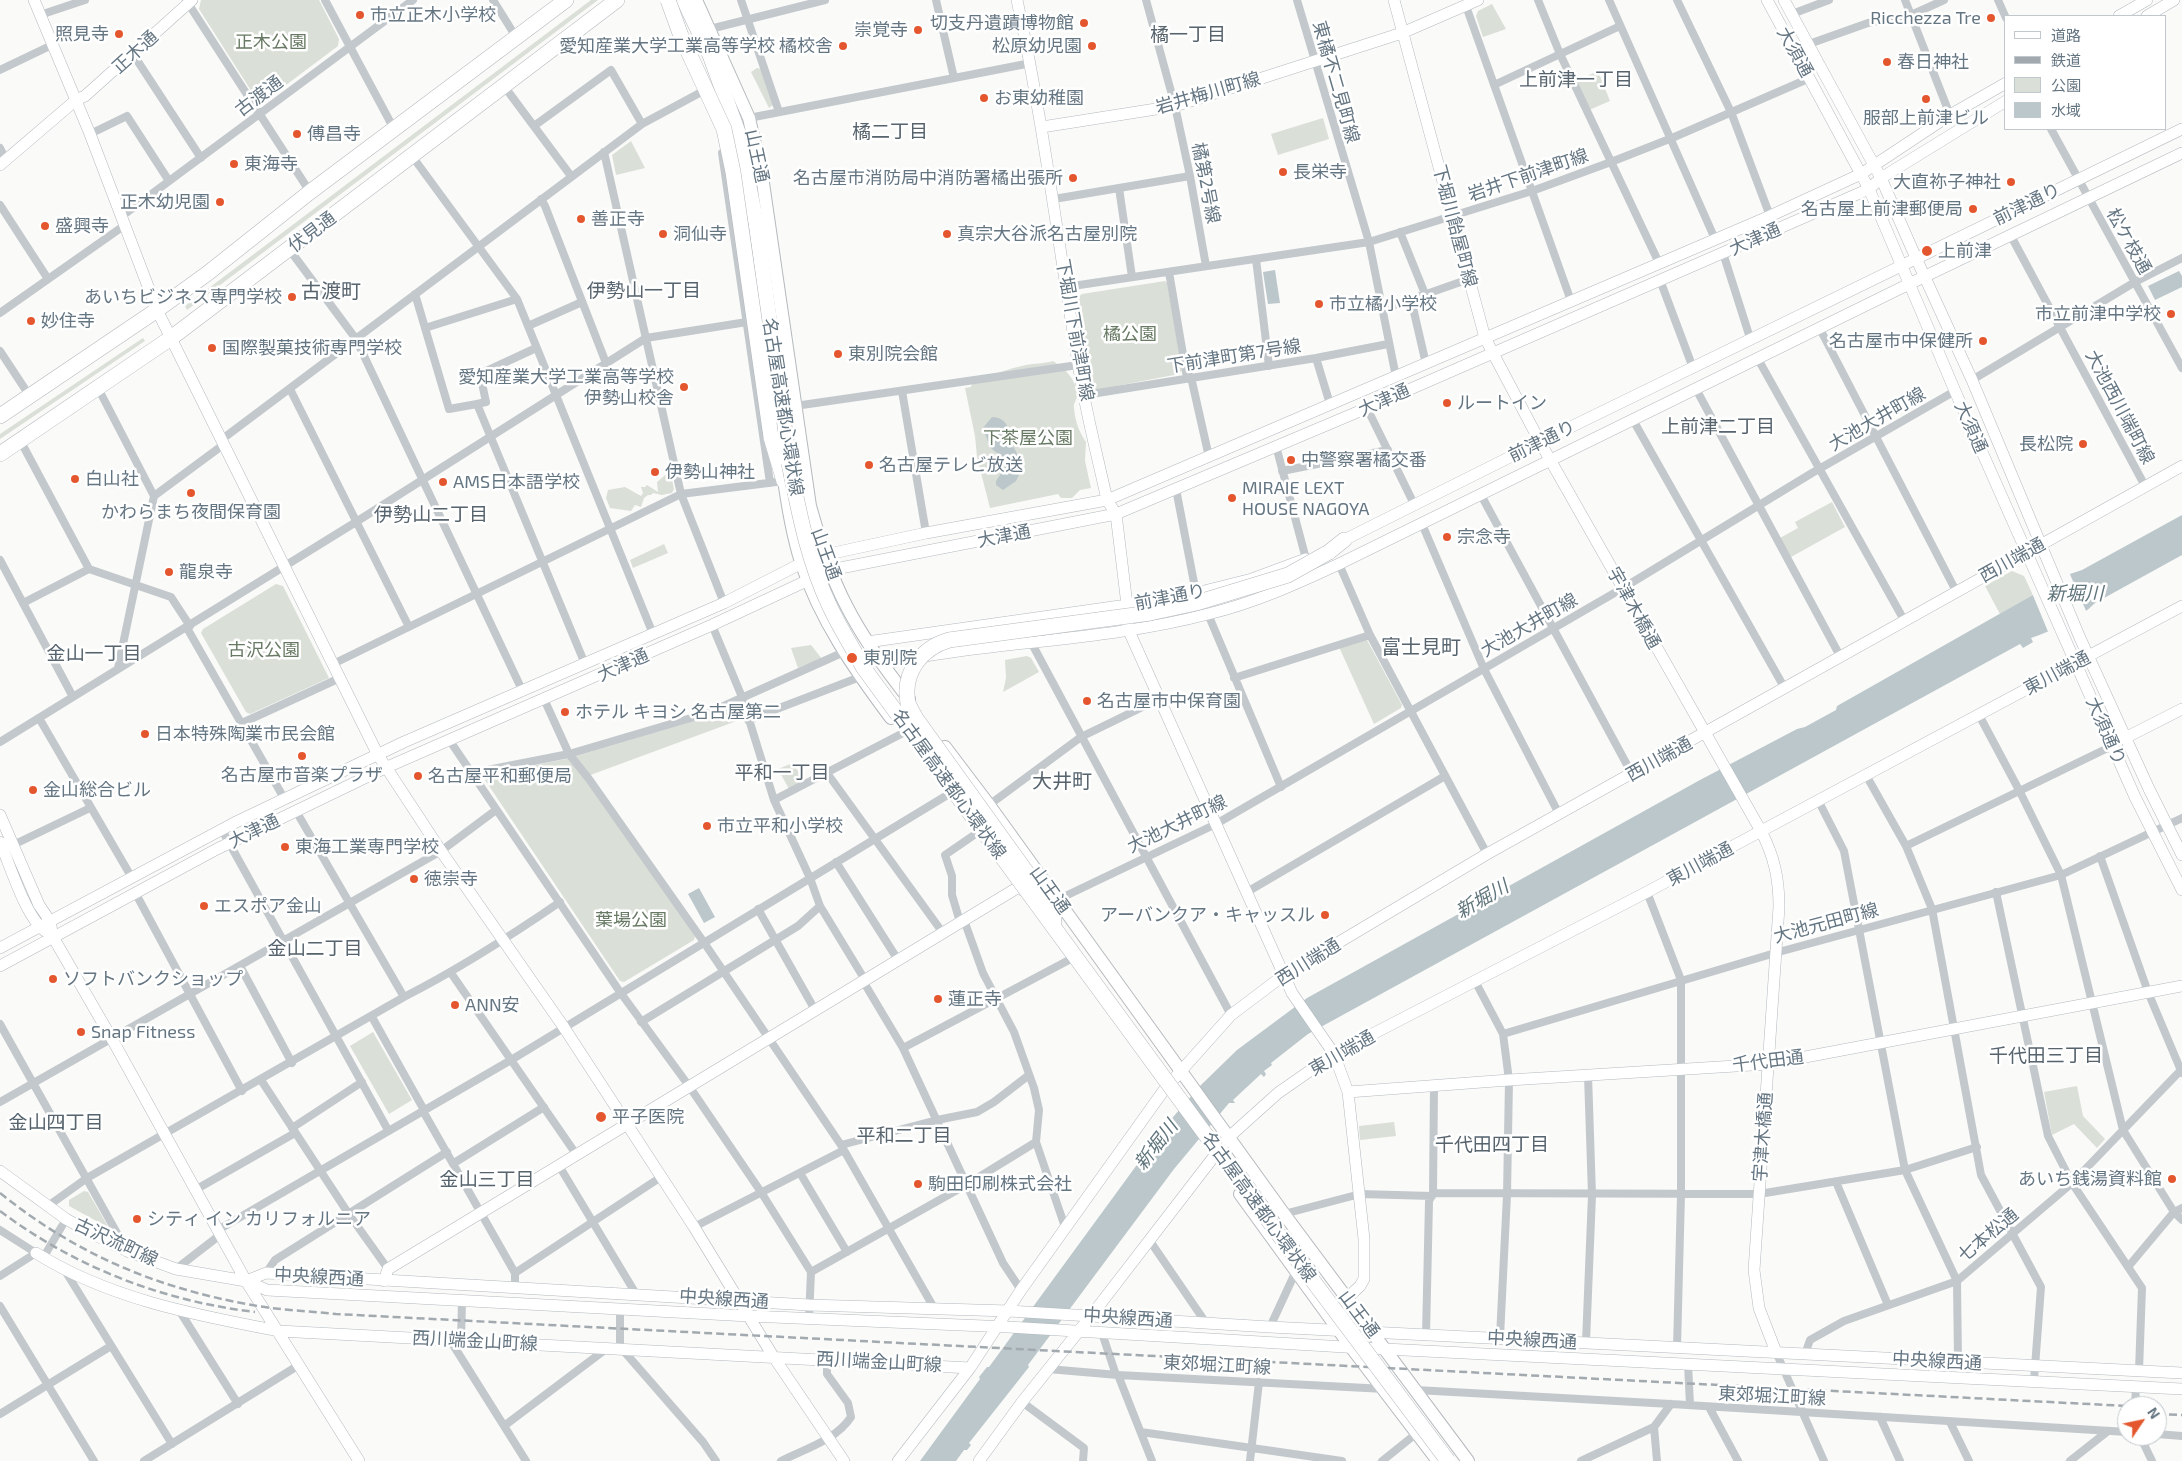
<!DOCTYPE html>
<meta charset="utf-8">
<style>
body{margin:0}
#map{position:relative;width:2182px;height:1461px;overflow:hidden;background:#fafaf8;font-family:"Exo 2","Noto Sans JP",sans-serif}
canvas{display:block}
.legend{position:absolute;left:2004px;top:15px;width:162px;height:115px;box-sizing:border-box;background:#fff;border:1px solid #c1c8cd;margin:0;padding:6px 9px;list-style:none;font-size:15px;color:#657683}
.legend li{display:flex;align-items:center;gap:10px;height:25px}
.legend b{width:25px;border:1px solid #c1c8cd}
.north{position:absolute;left:2117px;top:1396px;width:50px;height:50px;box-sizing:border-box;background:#fff;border:1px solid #c1c8cd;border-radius:50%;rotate:56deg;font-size:14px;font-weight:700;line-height:20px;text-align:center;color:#657683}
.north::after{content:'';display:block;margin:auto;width:18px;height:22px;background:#e4572e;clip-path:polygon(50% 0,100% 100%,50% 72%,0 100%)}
</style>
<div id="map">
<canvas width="2182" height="1461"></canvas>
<ul class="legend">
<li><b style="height:6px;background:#fff"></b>道路</li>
<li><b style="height:6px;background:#a2aab0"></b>鉄道</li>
<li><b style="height:14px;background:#dadfd7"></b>公園</li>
<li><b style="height:14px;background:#bbc7cb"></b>水域</li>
</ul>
<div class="north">N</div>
</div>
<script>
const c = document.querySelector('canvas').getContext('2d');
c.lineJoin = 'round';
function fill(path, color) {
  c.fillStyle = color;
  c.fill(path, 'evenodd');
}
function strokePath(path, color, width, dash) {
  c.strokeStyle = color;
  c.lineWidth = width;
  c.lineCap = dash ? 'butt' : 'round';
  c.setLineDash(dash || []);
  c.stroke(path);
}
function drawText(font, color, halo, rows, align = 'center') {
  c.font = font + ' "Exo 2","Noto Sans JP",sans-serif';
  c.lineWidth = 5;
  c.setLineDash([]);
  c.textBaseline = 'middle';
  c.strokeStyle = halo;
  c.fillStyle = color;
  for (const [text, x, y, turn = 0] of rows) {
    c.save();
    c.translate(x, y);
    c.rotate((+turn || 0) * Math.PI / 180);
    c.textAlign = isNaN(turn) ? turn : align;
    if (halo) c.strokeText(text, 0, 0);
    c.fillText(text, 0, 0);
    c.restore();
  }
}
fill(new Path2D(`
 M201 0H319L339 39 338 46 262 103H259L199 9Z
 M591 0H598L187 310 185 306Z
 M1492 4 1506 29 1483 37 1476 16 1478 11Z
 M757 68 762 69 774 104 769 108 751 72Z
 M1598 71 1610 101 1589 110 1576 81Z
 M1323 118 1329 139 1278 155 1271 134Z
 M631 141 645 168 616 175 612 155Z
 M1165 281 1167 283 1182 370 1179 374 1096 390 1093 387 1078 297 1082 294Z
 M143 338 145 341 0 439V434Z
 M1053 361C1065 368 1078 381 1077 397 1076 401 1073 404 1074 408 1075 421 1079 432 1086 442L1085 461 1091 488 1080 490 1072 498H1061L1058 494 990 508 977 457 975 436 965 388 971 387 973 382C990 375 1008 369 1026 365 1035 363 1044 364 1053 361Z
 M670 471 674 489 672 493 662 495 653 493 651 495H648L644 498 641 507 635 505 631 511 610 508 606 498 608 490 625 487 641 496 643 493 641 487H645L647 485 658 492 657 482Z
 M1832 502 1845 527 1791 557 1780 538 1798 528 1795 522Z
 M664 544 668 553 633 568 630 560Z
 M2012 571 2024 576 2033 595 2000 614 1985 586Z
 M276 584 283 586 329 678 250 714 246 712 201 633 203 629Z
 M1364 639 1367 640 1402 705 1401 708 1374 724 1339 647Z
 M811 645 822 659 798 668 791 648Z
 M1027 656 1031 658 1039 672 1003 692 1006 678 1005 660Z
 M734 705 739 707 742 719 585 777 595 790 695 936 694 940 624 982 620 981 485 780 488 774 566 759 711 716Z
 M793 763 804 781 789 789 778 769Z
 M373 1032 412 1100 389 1114 350 1046Z
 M2077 1086 2083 1116 2105 1139 2097 1148 2074 1124 2052 1135 2044 1092Z
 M1394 1122 1396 1136 1360 1140 1359 1126Z
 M84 1191 88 1192 109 1228 69 1206V1200Z`), '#dadfd7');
fill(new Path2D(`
 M1275 270 1280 303 1268 304 1263 272Z
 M2179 271 2182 276V287L2155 300 2148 286Z
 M992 417C1008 417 1010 432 1012 444 1013 448 1017 451 1017 455 1017 458 1016 461 1016 464L1021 471 1016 481 1003 490 996 485V481L1005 467 999 455 990 447 983 428Z
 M2182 515V555L2095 603C2079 620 2053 630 2031 638L2033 642 2023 648 2020 644 1308 1034 1271 1063 1272 1065 1264 1071 1266 1074 1264 1077 1261 1074 1233 1100 1235 1103H1229L1174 1169 1028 1365 1029 1367 969 1443 971 1445 967 1450H964L956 1461H920L980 1379 979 1377 987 1367H989L1166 1125 1201 1085 1237 1050 1307 998 1700 780 1797 729 1805 727 1836 710 1837 706 2070 574 2082 570Z
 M699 888 715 917 704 923 688 894Z`), '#bbc7cb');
fill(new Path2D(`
 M2069 572 2087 613 2049 634 2032 593Z`), '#fafaf8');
const secondary = new Path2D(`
 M34 0 90 134 157 310 378 755 441 851 563 1026 694 1227 773 1356 844 1461
 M1017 0C1043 120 1058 242 1078 363 1085 409 1097 454 1107 500L1116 514 1127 605 1128 629 1292 993 1334 1054 1348 1092 1364 1239V1279L1360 1286 1346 1299
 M1394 0 1485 338 1540 442 1761 831C1774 856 1779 878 1779 907L1754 1270 1759 1308 1776 1352
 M1767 0 1869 189 1955 391 2135 797 2182 890
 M1784 0 1881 178 1916 258 1972 380 2080 638 2149 789 2182 855
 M2119 16 2147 0
 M2147 16 2174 0
 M1042 127 1175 106 1402 33 1478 0
 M0 165 76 100 85 96 192 0
 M1338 543 1540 442 2182 129
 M867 642 1127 605 1196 593 1252 579 1306 559
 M882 664C989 641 1102 642 1208 614 1254 603 1296 584 1339 564L1909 284 2182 153
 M2125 738 2182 709
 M0 815 39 905 50 921 53 937 112 1039 246 1281 359 1461
 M0 842C10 865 26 918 45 931
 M0 948 234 823 404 742 724 603 802 563 824 555 926 533 1107 500 1770 216 1861 174 1950 115 2006 83
 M0 966 217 849 296 811 385 768 712 625 830 570 1116 514 1367 408 1869 189 1881 178 2006 101
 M1348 1092 1509 1080 1768 1064 2182 986
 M0 1171 66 1219 87 1231 127 1251 176 1269 246 1281 267 1290 749 1316 1008 1327 1345 1347 2182 1389
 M36 1253C109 1299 196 1315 279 1331L970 1368
 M246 1281 266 1273 809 1305 1009 1311 1270 1327 2182 1373
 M384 1281 388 1269 1017 888 1029 892
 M898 1461 970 1368 1021 1290 1164 1090 1231 1015 1284 975 1487 854 2182 466
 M979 1461 1022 1402 1091 1316 1229 1137 1278 1093 1334 1054 1647 892 2182 606`);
const primary = new Path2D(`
 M696 0 749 118 762 176 810 506C820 541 830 575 847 607 864 640 886 670 909 699
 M783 472C787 503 792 533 801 562 820 620 855 670 891 718
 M945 747 989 805 1284 1214 1468 1461
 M1240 1194 1351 1347 1438 1461`);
const highway = new Path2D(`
 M684 0 710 55 739 135 756 223 789 463
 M0 416 157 310 208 273 310 192 566 0
 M771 437 784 481
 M0 454 171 338 617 0
 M1329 552 1344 540`);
strokePath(secondary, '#b3babf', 12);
strokePath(primary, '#b5babe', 14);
strokePath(highway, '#b4b9bd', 16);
strokePath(new Path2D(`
 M186 0 310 192
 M325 0 394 129
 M493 0 516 37
 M741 0 779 112
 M936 0 954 78
 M1146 0 1175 106 1190 176 1206 266
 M1297 0 1369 242 1396 377
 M1538 0 1560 54 1659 263
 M1609 0 1715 239
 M1677 0 1731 112 1770 216
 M1905 0 1950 115
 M1998 0 2006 18
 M1466 6 1571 301
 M1792 14 1829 0
 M40 15 85 0
 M710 29 825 0
 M1809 44 1868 23 1911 15 1944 0
 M133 54 201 158
 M0 70 52 45
 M1494 85 1620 26
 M504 86 571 176
 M749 118 1031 63
 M534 126 611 70 642 124
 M2051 129 2182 368
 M90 134 127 116 169 181
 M0 148 6 160
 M604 152 681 494 724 603
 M722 153 770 483
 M412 156 517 299 653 634
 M1119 188 1132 277
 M541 199 545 206 606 363
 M1054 199 1190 176
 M0 205 48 279
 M122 216 413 0
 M1400 232 1425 294
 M2011 236 2145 486
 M289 249 356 339 523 692
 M1723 253 1751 341
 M1256 259 1269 366
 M1169 272 1187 378
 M1660 280 1693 368
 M1066 287 1369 242 1532 191 1611 162 1672 138 1810 78
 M415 294 449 409 477 404 585 664
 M1411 299 1426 364
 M1381 310 1469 279
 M0 313 125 225
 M528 326 582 302
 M425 328 517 299
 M1820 329 1956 591
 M0 351 29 395
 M1316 358 1330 404
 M1758 359 1904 620
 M1191 377 1209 457
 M1972 380 2135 282 2182 258
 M98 388 154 496 118 668
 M290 389 409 627
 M1696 389 1840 656
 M902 391 926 533
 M1085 395 1316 358 1388 344
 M477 404 486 402 480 374 536 348
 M795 406 1078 365
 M1367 408 1414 504
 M1633 420 1784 687
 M20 440 89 569 171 597 190 626
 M221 440 642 124 707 89
 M1276 446 1306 559
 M1282 471 1388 450
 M1176 489 1196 593
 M1481 495 1632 774
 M154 496 223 445
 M1422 524 1484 669 1559 814
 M0 560 73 697
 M1339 564 1370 635 1487 854
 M23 603 89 569
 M1208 614 1281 787
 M712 625 742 697 774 800 810 878 820 906 865 980
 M187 628 285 800
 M1031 642 1231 1015
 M333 664 681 494 784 481
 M1234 678 1370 635
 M544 699 569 754 589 779 703 941 841 1145 934 1308
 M1979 715 2019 790 2061 875 2123 1130 2174 1212 2182 1220
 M39 718 132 878
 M748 720 860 677
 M242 723 340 678
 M450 741 620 992 689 1086 761 1192 811 1272 809 1318
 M0 742 356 522 646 338 747 322
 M472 773 569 754 708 713 844 652
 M827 773 943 933
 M1866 775 1906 846 1932 909 1981 1175 2041 1287 2034 1380
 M774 800 903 733
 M1818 800 1844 851 1905 1170 1957 1281 1958 1362
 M989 805 1081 737 1159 699
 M296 811 404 997
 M222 830 388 1130
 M13 845 90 808
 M1906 846 2114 745
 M2100 856 2148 992 2182 1073
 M836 862 898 960
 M1247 892 1445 776
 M1647 892 1681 980V1195L1677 1347
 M1996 892 2048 1136 2072 1183 2142 1288 2139 1371
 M136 894 242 1091
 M1057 900 1216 824 1623 588 1812 473 1955 391
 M758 909 815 1010
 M964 920 983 973 1014 1032 1034 1088 1039 1110 1036 1142 1065 1227
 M960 922 952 895V876L945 855 977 833
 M240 966 292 1063
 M451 973 576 1154
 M863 981 903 1048 1003 1263 1021 1290
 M1475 981 1503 1034 1509 1080 1507 1195 1500 1337
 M372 1017 424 1110
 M641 1022 798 926 820 906
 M0 1024 127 1251
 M1503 1034 1775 953 2061 875 2182 818
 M903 1048 1069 960
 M261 1080 348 1213 388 1269
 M0 1102 441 851 496 810
 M423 1111 515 1273V1287
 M292 1128 362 1082
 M841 1145 937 1120 977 1112 994 1102 1029 1075
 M454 1163 544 1107
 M558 1164 636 1294
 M800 1173 847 1252
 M1836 1182 1888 1305
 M195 1190 295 1133
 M1433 1193 1759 1194 1905 1170 1977 1147
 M48 1206 87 1178 404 997C459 969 509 937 560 902
 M1284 1214 1360 1194 1432 1196
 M694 1227 844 1150
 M0 1230 36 1253 0 1276
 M218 1230 511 1060 949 794
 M1150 1241 1206 1323
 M43 1258 62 1226
 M2128 1267 2174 1212 2182 1208
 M64 1269 172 1444
 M176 1269 220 1235
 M811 1272 966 1185 1036 1142
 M266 1273 275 1260 447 1152
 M515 1273 661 1177
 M0 1306 94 1461
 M179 1310 238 1404
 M1270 1327 1296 1271
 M1102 1333 1116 1375
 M1426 1335 1429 1201 1433 1193 1434 1085
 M450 1340 526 1461
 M461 1341 462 1301
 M1586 1342 1592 1195 1588 1075
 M620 1348V1309
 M622 1349 703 1442 716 1461
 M1776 1352 1824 1461
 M1805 1354 1810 1340 1844 1321 1957 1281 2072 1183 2182 1069
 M1688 1364 1690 1405
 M1048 1369 1118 1375 1385 1389
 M1118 1375 1152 1461
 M1416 1390 1671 1404 2127 1432
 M1022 1402 1084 1448 1083 1461
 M2135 1406 2136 1387
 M1709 1407 1738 1461
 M0 1414 111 1346
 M1880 1417 1900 1461
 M1950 1422 1969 1461
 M504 1426 606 1349
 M1654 1427 1657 1461
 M1141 1432 1342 1461
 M2157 1434 2182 1436
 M2140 1436 2152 1461
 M144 1461 299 1365
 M781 1461C805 1449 836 1440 851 1417L848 1403 827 1374V1359
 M1250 1461 1259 1382
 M1382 1461 1417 1433
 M1581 1461 1654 1427 1671 1404
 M2070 1461 2108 1431`), '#c3c8cc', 8);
strokePath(secondary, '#fff', 11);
strokePath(primary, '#fff', 12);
strokePath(highway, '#fff', 15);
strokePath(new Path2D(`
 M0 1193C76 1254 156 1288 252 1305 279 1310 308 1311 336 1314L2127 1406
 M0 1211C75 1267 162 1301 255 1312
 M2157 1414 2182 1415`), '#a2aab0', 2.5, [8, 4]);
const highwayBridge = new Path2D(`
 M668 0 681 36 724 129 733 172 771 437
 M789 463C799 512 808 561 830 607 840 628 852 647 863 667L1307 1273 1448 1461
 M1054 927 1053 909 917 720C914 715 910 708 908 703 902 672 922 648 949 640L1150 613 1196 603 1288 575 1329 552`);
strokePath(highwayBridge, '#b4b9bd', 16, []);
strokePath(highwayBridge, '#fff', 15);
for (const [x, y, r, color] of [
 [360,15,5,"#e4572e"],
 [1991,18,5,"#e4572e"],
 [1084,23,5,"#e4572e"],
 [918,30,5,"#e4572e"],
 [119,34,5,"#e4572e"],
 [843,46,5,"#e4572e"],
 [1092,46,5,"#e4572e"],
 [1887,62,5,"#e4572e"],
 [984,98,5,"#e4572e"],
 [1926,99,5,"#e4572e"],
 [297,134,5,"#e4572e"],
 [234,164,5,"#e4572e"],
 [1283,172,5,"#e4572e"],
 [1073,178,5,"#e4572e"],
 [2011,182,5,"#e4572e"],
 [220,202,5,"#e4572e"],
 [1973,209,5,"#e4572e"],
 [581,219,5,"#e4572e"],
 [45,226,5,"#e4572e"],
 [663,234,5,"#e4572e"],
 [947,234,5,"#e4572e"],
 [1927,251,6,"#e4572e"],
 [292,297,5,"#e4572e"],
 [1319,304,5,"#e4572e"],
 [2171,314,5,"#e4572e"],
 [31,321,5,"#e4572e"],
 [1983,341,5,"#e4572e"],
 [212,348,5,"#e4572e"],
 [838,354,5,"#e4572e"],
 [684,387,5,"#e4572e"],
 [1447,403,5,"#e4572e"],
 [2083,444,5,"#e4572e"],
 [1291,460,5,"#e4572e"],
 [869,465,5,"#e4572e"],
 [655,472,5,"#e4572e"],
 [75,479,5,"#e4572e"],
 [443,482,5,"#e4572e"],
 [191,493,5,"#e4572e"],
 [1232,498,5,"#e4572e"],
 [1447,537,5,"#e4572e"],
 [169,572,5,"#e4572e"],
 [852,658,6,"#e4572e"],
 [1087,701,5,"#e4572e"],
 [565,712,5,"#e4572e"],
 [145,734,5,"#e4572e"],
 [302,756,5,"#e4572e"],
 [418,776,5,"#e4572e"],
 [33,790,5,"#e4572e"],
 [707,826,5,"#e4572e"],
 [285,847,5,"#e4572e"],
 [414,879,5,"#e4572e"],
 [204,906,5,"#e4572e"],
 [1325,915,5,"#e4572e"],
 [53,979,5,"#e4572e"],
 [938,999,5,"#e4572e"],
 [455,1005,5,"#e4572e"],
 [81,1032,5,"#e4572e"],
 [601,1117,6,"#e4572e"],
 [2172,1179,5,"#e4572e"],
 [918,1184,5,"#e4572e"],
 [137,1219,5,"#e4572e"]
]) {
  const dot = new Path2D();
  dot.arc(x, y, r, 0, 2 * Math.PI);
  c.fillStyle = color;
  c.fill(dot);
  strokePath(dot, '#fff', 2);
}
drawText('18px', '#657683', '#fff', [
 ["市立正木小学校",370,15],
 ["Ricchezza Tre",1981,18,"right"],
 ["切支丹遺蹟博物館",1074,23,"right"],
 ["崇覚寺",908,30,"right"],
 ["照見寺",109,34,"right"],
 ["愛知産業大学工業高等学校 橘校舎",833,46,"right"],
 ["松原幼児園",1082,46,"right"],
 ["春日神社",1897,62],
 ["お東幼稚園",994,98],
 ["服部上前津ビル",1926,118,"center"],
 ["傅昌寺",307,134],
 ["東海寺",244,164],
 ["長栄寺",1293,172],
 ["名古屋市消防局中消防署橘出張所",1063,178,"right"],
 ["大直祢子神社",2001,182,"right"],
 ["正木幼児園",210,202,"right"],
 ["名古屋上前津郵便局",1963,209,"right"],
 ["善正寺",591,219],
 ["盛興寺",55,226],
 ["洞仙寺",673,234],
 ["真宗大谷派名古屋別院",957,234],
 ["上前津",1938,251],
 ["あいちビジネス専門学校",282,297,"right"],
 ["市立橘小学校",1329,304],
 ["市立前津中学校",2161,314,"right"],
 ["妙住寺",41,321],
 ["名古屋市中保健所",1973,341,"right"],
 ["国際製菓技術専門学校",222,348],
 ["東別院会館",848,354],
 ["愛知産業大学工業高等学校",674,377,"right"],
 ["伊勢山校舎",674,398,"right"],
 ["ルートイン",1457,403],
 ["長松院",2073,444,"right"],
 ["中警察署橘交番",1301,460],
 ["名古屋テレビ放送",879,465],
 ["伊勢山神社",665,472],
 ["白山社",85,479],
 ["AMS日本語学校",453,482],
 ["MIRAIE LEXT",1242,488],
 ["HOUSE NAGOYA",1242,509],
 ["かわらまち夜間保育園",191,512,"center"],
 ["宗念寺",1457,537],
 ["龍泉寺",179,572],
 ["東別院",863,658],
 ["名古屋市中保育園",1097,701],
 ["ホテル キヨシ 名古屋第二",575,712],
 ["日本特殊陶業市民会館",155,734],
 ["名古屋市音楽プラザ",302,775,"center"],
 ["名古屋平和郵便局",428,776],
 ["金山総合ビル",43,790],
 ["市立平和小学校",717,826],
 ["東海工業専門学校",295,847],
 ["徳崇寺",424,879],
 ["エスポア金山",214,906],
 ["アーバンクア・キャッスル",1315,915,"right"],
 ["ソフトバンクショップ",63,979],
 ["蓮正寺",948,999],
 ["ANN安",465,1005],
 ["Snap Fitness",91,1032],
 ["平子医院",612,1117],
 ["あいち銭湯資料館",2162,1179,"right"],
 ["駒田印刷株式会社",928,1184],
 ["シティ イン カリフォルニア",147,1219]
], 'left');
drawText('18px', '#687a64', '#fff', [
 ["正木公園",271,42],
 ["橘公園",1130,334],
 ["下茶屋公園",1028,438],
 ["古沢公園",264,650],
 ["葉場公園",631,920]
]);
drawText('18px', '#657683', '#fff', [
 ["正木通",135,52,-42],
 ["大須通",1795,52,61],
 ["東橘不二見町線",1336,82,74],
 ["岩井梅川町線",1208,93,-16],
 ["古渡通",259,96,-37],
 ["山王通",757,156,78],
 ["岩井下前津町線",1528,175,-19],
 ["橘第2号線",1206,183,79],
 ["前津通り",2027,204,-26],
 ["下堀川飴屋町線",1455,226,75],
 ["伏見通",312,232,-37],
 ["大津通",1755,239,-24],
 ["松ケ枝通",2129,241,61],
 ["下堀川下前津町線",1075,330,80],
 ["下前津町第7号線",1234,356,-9],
 ["大津通",1384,400,-24],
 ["名古屋高速都心環状線",783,407,81],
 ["大池西川端町線",2120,407,62],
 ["大池大井町線",1877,419,-30],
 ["大須通",1971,427,66],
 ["前津通り",1542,441,-26],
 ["大津通",1004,536,-11],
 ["山王通",826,554,70],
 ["西川端通",2012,560,-29],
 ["前津通り",1170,597,-11],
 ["宇津木橋通",1634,608,61],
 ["大池大井町線",1529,625,-30],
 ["大津通",623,665,-24],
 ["東川端通",2057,673,-28],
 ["大須通り",2106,731,66],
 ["西川端通",1659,759,-29],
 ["名古屋高速都心環状線",949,784,54],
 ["大池大井町線",1177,824,-26],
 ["大津通",254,831,-26],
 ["東川端通",1700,864,-28],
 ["山王通",1050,890,54],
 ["大池元田町線",1826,923,-15],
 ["西川端通",1308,962,-32],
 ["東川端通",1342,1053,-30],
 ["千代田通",1768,1061,-7],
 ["宇津木橋通",1763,1137,-86],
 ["名古屋高速都心環状線",1259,1207,54],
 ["七本松通",1988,1235,-40],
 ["古沢流町線",116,1242,25],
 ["中央線西通",319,1277,3],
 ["中央線西通",724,1299,4],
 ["山王通",1359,1314,53],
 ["中央線西通",1128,1318,4],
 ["中央線西通",1532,1340,3],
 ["西川端金山町線",475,1341,3],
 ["中央線西通",1937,1361,3],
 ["西川端金山町線",879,1362,3],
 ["東郊堀江町線",1217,1365,3],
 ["東郊堀江町線",1772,1396,3]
]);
drawText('19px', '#57646e', '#fff', [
 ["橘一丁目",1188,35],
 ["上前津一丁目",1576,80],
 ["橘二丁目",890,132],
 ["伊勢山一丁目",644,291],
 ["上前津二丁目",1718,427],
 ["伊勢山二丁目",431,515],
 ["金山一丁目",94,654],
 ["平和一丁目",782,773],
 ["金山二丁目",315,949],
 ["千代田三丁目",2046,1056],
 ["金山四丁目",56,1123],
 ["平和二丁目",904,1136],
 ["千代田四丁目",1492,1145],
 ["金山三丁目",487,1180]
]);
drawText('italic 19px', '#60757c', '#fff', [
 ["新堀川",2075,594],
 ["新堀川",1482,899,-30],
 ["新堀川",1156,1145,-52]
]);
drawText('20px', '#57646e', '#fff', [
 ["古渡町",331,291],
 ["富士見町",1421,647],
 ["大井町",1062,781]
]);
</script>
